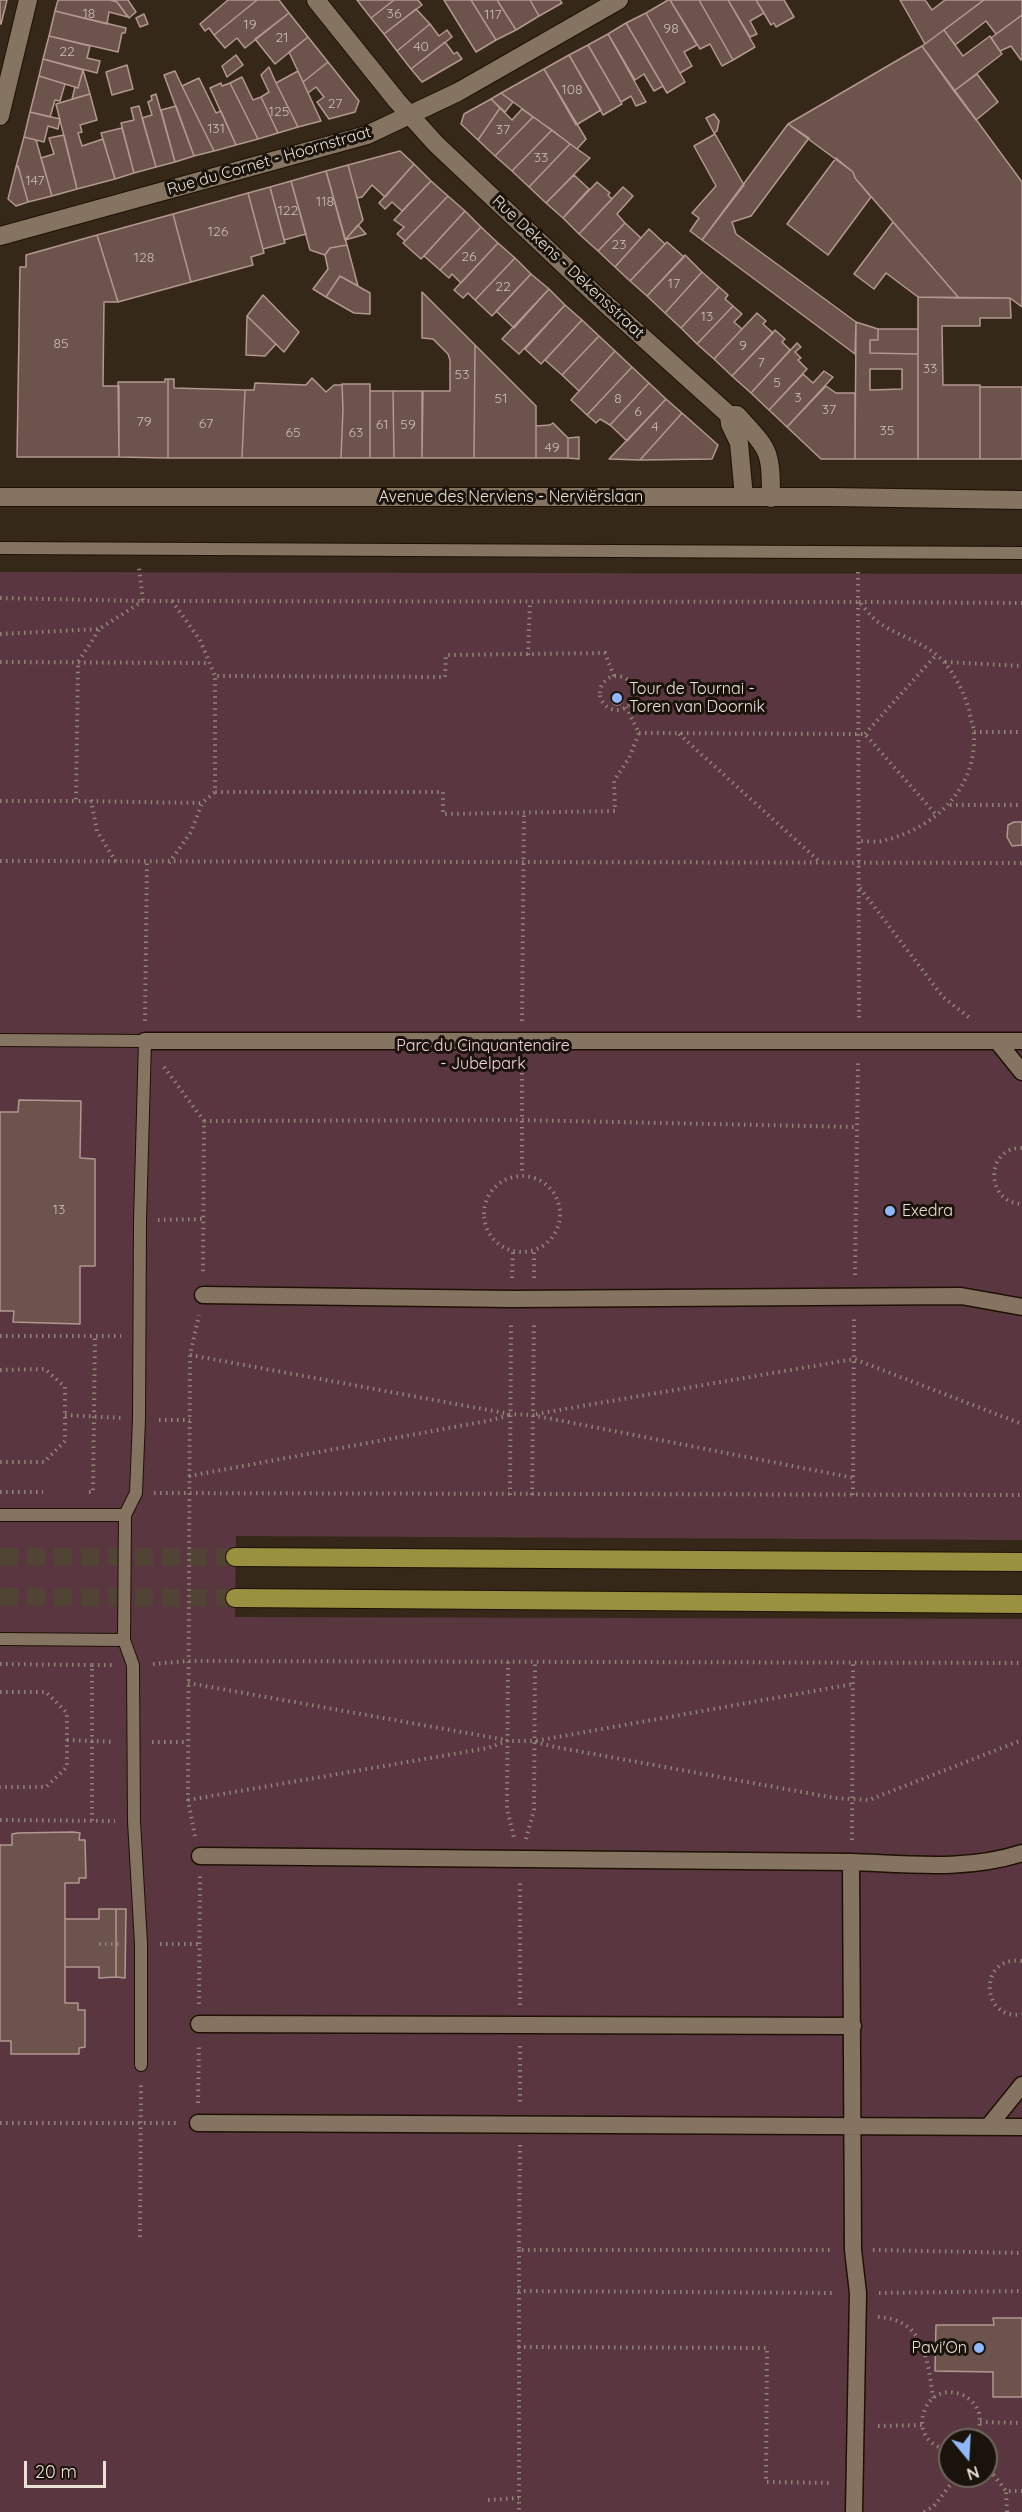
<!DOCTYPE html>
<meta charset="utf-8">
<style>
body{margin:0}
#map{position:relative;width:1022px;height:2512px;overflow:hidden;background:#362818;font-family:Quicksand,sans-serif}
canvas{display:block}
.north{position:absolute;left:938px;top:2428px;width:60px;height:60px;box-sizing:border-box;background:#19130b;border:2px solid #6d665d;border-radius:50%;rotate:162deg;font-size:16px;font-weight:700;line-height:24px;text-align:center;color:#ebe2d7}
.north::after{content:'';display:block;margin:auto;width:21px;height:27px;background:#8fb8fd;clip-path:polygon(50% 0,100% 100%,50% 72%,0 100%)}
.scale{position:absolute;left:24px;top:2461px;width:82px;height:27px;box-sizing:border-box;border:3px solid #ebe2d7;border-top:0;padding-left:8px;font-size:18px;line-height:21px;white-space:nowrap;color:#ebe2d7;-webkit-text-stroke:4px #19130b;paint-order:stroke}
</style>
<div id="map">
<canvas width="1022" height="2512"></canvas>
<div class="north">N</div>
<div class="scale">20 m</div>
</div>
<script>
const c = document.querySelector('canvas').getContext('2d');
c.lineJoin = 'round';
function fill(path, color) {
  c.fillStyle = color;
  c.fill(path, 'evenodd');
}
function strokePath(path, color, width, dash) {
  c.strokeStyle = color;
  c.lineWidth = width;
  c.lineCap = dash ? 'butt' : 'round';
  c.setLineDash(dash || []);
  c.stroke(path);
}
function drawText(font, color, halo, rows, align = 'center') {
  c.font = font + ' Quicksand,sans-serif';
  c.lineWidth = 6;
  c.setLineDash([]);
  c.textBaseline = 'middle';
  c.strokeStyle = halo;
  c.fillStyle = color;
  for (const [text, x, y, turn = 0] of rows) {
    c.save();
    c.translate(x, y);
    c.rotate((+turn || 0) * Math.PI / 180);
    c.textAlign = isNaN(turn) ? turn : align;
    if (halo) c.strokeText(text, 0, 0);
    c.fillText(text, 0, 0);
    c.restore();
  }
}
fill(new Path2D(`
 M0 572 1022 574V1540L236 1536 235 1617 1022 1619V2512H0ZM950 2440H986V2476H950Z`), '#5a3640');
const building = new Path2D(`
 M0 0H7L1 24H0Z
 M58 0H110L117 2 128 17 109 12 107 24 55 11Z
 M110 0H128L136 12 129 18 117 2Z
 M228 0H257L214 35 209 28 205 31 200 24Z
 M257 0H279L289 13 245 48 237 38 225 48 214 35Z
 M357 0H394L371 18Z
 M394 0H418L422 5 384 34 371 18Z
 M444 0H471L496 40 476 52Z
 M471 0H497L516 30 496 40Z
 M497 0H530L539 16 516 30Z
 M530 0H560L562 3 539 16Z
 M668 0H670L697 45 684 52 692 66 680 73 646 13Z
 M670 0H699L733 60 722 66 710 44 700 49Z
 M699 0H728L755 47 733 60Z
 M728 0H756L764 13 750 21 757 34 750 37Z
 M756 0H784L794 17 776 27 774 23 771 25Z
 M900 0H925L932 10 945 0H984L925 44Z
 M984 0H1022V15L996 34 986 21 955 45 944 30Z
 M416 9 430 24 397 51 384 34Z
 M55 11 126 28 125 33H122L118 52 49 36Z
 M289 13 308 37 275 64 255 39Z
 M646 13 685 82 667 93 626 23Z
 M144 14 148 24 140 27 136 18Z
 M1022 15V59L1021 60 1011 46 1000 51 991 38Z
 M626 23 663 86 654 91 644 74 635 80 608 34Z
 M430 24 439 36 447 30 452 37 411 69 397 51Z
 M944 30 963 56 990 36 1002 54 954 91 922 46Z
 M608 34 646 102 636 106 631 96 621 102 588 45Z
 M49 36 90 46 87 58 100 61 97 73 43 59Z
 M308 37 328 62 303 82 289 52Z
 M445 42 454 54 457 52 462 59 422 82 411 69Z
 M588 45 622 104 603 115 569 55Z
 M922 46 1022 182V307L1010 298H959L855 178 853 172 788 124Z
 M236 55 243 65 227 77 222 66Z
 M569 55 601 110 576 125 544 69Z
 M43 59 83 70 78 88 39 76Z
 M328 62 359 101 355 112 329 119 317 102 324 97 316 87 308 93 303 82Z
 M127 65 133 89 112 95 106 72Z
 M269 67 276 83 298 127 278 133 261 97 269 92 261 75Z
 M544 69 586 139 577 149 501 93Z
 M83 70 90 94 72 99 75 87 78 88Z
 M175 71 182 86 214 151 194 156 164 75Z
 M298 71 321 121 298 127 276 83Z
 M977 74 998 102 976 120 954 91Z
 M39 76 65 84 60 101 55 100 50 117 30 112Z
 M242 77 253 100 261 97 278 133 258 139 230 83Z
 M199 78 216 113 221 111 236 145 214 151 182 86Z
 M221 83 222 86 230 83 258 139 236 145 210 88Z
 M501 93 513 102 505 112 491 99Z
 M90 94 97 120 80 125 82 132 78 133 82 146 103 139 115 179 77 189 56 104Z
 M156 94 175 162 156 167 142 118 152 115 148 102 152 100 151 96Z
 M491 99 500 108 478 140 461 124 464 114Z
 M139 106 156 167 134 173 121 123 134 120 131 108Z
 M176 106 194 156 175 162 161 110Z
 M500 108 512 120 522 109 533 117 495 156 478 140Z
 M30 112 60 119 58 129 48 126 44 142 24 137Z
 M714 114 719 121 717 131 714 133 706 118Z
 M533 117 552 130 512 171 495 156Z
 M788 124 809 138 751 216 732 222 736 234 856 322 855 354 702 240Z
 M122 128 134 173 115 179 101 133Z
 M552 130 570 144 529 187 512 171Z
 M715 134 744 185 702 240 690 231 699 218 692 213 716 186 694 146Z
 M64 135 77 189 52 196 41 158 54 154 49 138Z
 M24 137 36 140 52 196 28 202 18 166 16 167Z
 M570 144 590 158 546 203 529 187Z
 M400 151 414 164 385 197 372 185 362 197 357 198 348 165Z
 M836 158 853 172 855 178 871 197 828 255 787 224Z
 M414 164 431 181 402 211 392 202 385 209 379 203Z
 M348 165 363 220 345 240 326 171Z
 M18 166 28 202 16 206 8 199 16 167Z
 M326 171 347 245 330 248 325 255 310 250 291 181Z
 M574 175 589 189 563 218 546 203Z
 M291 181 306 234 284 240 270 187Z
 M431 181 448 196 405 241 397 234 404 227 394 220Z
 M597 182 610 193 608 195 612 199 579 234 563 218Z
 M270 187 285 243 263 249 248 193Z
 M623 187 633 196 617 214 625 223 598 251 579 234Z
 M248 193 264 253 251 257 253 265 191 282 173 214Z
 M448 196 465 211 421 259 403 243Z
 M465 211 481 227 440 270 424 256Z
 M173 214 191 282 118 302 97 235Z
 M893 222 959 298 918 297 886 273 874 289 854 274Z
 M625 223 641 238 615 267 598 251Z
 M358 225 366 234 345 240Z
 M481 227 498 243 461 283 452 274 449 278 440 270Z
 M649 229 665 244 630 281 615 267Z
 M97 235 118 302H104L103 386H119V457H17L20 267H26V255Z
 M667 242 684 257 647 296 630 281Z
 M498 243 515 258 475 300 468 293 463 298 454 290Z
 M347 245 358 286 340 276 326 297 313 289 328 269 325 255 330 248Z
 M685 255 702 272 665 313 647 296Z
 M515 258 531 274 492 316 475 300Z
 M702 272 719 287 681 328 665 313Z
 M531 274 549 289 514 328 496 311Z
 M340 276 370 293V314L354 313 326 297Z
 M719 287 728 295 725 299 733 306 697 344 681 328Z
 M549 289 565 305 519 354 502 339Z
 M422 292 475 345 474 458H422L423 391H450V360L448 354 433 339 422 338Z
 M263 295 299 332 284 352 247 316Z
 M918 297 1010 298 1011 318H980V326H942L943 385H980V459H918Z
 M565 305 582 320 541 364 525 349Z
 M733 306 742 314 734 322 742 329 714 359 697 344Z
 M757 313 766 321 763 324 773 333 732 376 714 359Z
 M247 316 276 344 265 356 246 355Z
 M582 320 599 336 562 375 545 360Z
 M856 322 878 329V340H870V353L918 354V459H855ZM870 369H902V389L870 390Z
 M878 329H918V354L870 353V340H878Z
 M775 330 785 339 782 342 790 350 751 393 732 376Z
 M599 336 615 351 579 391 562 375Z
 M797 343 801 347 795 352 801 358 798 360 807 369 769 410 751 393Z
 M475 345 536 406V458H474Z
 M615 351 632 367 587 415 571 400Z
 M632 367 649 383 610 425 600 419 596 423 587 415Z
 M824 371 833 377 787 427 769 410 803 374 813 383Z
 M312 378 326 392 334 385H342L343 409 341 458H242L245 390H254L255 383 306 385Z
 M165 379H168V458L119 457 118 382H165Z
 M168 379H174V388L245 390 242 458H168Z
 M649 383 666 399 627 441 610 425Z
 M342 384H370V458H341L343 409Z
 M826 386 836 393H855V459H821L787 427Z
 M980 387H1022V459H980Z
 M370 391H393L394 458H370Z
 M393 391H422V458H394Z
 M666 399 682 413 640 460 609 459Z
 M682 413 718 445 712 459 640 460Z
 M553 423 568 438V458H536V426L550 425Z
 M579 437V459L568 458V438Z
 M611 699a6 6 0 1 1 12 0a6 6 0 1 1-12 0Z
 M1014 822H1022V845L1012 846 1007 837 1008 825Z
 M19 1100 81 1101 80 1158 95 1159V1266H80V1324L13 1322 14 1311H0V1112H18Z
 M18 1833 73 1832 80 1833 79 1840H85L86 1878H79V1883H65V2003H78V2010H85V2047L79 2048V2054H11V2041H0V1845H12V1834Z
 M99 1909H116V1977L99 1978V1967H65V1919H99Z
 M116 1909H126L125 1978 116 1977Z
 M993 2318H1022V2397H993V2372L935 2371 936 2325H994Z`);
fill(building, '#6c534c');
strokePath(building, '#b39890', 1.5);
strokePath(new Path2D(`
 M0 1557H235
 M0 1597 235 1598`), '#514435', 18, [18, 9]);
const service = new Path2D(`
 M0 548 1022 553
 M0 1040 145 1041 140 1221 139 1419 136 1493 125 1515 124 1640 133 1665 134 1821 141 1944V2065
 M0 1515H125
 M0 1639 124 1640`);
const pedestrian = new Path2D(`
 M145 1041H1022
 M997 1041 1022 1072
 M203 1295 512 1299 961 1296 1022 1307
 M200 1856 851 1862C909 1864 966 1871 1022 1853
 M851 1862 853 2250 858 2293 854 2512
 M199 2024 853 2026
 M198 2123 1022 2127
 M988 2127 1022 2085`);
const minor = new Path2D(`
 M316 0 397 101 436 144 598 297 729 415H737C769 450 771 449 771 498
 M0 116 28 0
 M0 236 367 135 458 92 619 0
 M729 415 730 424 739 443 744 497`);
const tertiary = new Path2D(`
 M0 497H832L1022 500`);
const trunk = new Path2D(`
 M235 1557 1022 1562
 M235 1598 1022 1604`);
strokePath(service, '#1e1103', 14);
strokePath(pedestrian, '#1e1103', 19);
strokePath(minor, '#1e1103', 20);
strokePath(tertiary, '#1e1103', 20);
strokePath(trunk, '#1e1103', 20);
strokePath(new Path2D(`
 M858 572 859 1020
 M0 598 143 601 139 568
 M172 601 200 640 215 676
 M859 602 1022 603
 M99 630 78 662 76 801 202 803
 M0 634 99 629 143 601 859 602C865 608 871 617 878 622 899 637 926 642 944 662 956 676 964 693 969 710 970 718 974 726 974 733 977 788 936 827 886 840 878 843 867 841 859 841
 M528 655 530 602
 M0 662 209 663
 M945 662 1022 666
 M614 676 605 653 446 655 445 677 215 676V792H443V814L615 811 614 781 629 758 639 733 626 707
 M600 693a17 17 0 1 1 34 0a17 17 0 1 1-34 0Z
 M974 732H1022
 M639 733 865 734 937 816
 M679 734 820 862
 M865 734 936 655
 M91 800 97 831 116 862
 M0 801H76
 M950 805H1022
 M0 861 1022 863
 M169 863 191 832 202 803 215 792
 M860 888 943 997 971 1019
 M145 1021 147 863
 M522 1021 524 813
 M522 1061V1175
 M164 1067 204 1121 203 1275
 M204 1121 522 1120 856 1127
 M1022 1148C985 1147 985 1203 1022 1204
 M484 1214a38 38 0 1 1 76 0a38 38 0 1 1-76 0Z
 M158 1220 203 1219
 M855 1275 858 1061
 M512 1278 513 1252
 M534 1278V1250
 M0 1336H121
 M190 1355 510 1414 532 1415 854 1478
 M0 1370 45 1369 65 1387V1441L44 1462H0
 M536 1414 854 1359 1022 1424
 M65 1415 122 1418
 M159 1420H190
 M189 1476 492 1420 509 1415
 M0 1492H43
 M89 1492H93L95 1335
 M154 1493 1022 1495
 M510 1495 511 1321
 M532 1495 534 1321
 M853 1495 854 1319
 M508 1662 507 1809 514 1838
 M0 1664 92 1665V1821
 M153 1664 188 1661 1022 1663
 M92 1665H112
 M188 1683 506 1740
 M0 1692H46L67 1713V1767L46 1787H0
 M67 1740 114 1742
 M152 1742H188
 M535 1742 555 1747 835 1798 869 1800 1022 1740
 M188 1800 488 1748 507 1741H535L853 1684
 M0 1820 115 1821
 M195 1836 188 1800 190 1355 199 1315
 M526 1839 534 1810 535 1662
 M852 1840 853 1662
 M99 1944H122
 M160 1944H199
 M1022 1961C977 1955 981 2022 1022 2014
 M199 2004 200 1876
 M520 2005V1881
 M520 2046V2104
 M198 2103 199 2044
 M0 2123H178
 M520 2145 519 2250H832
 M140 2237 141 2082
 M519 2250V2512
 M873 2250 1022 2253
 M518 2291 836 2293
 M879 2293 1022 2291
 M878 2317C925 2319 928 2362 933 2398
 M518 2347 767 2348 766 2482 833 2483
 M980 2422 1022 2423
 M878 2426 922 2425
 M950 2450C939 2449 928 2443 924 2432 921 2425 922 2417 925 2409 941 2372 1000 2402 973 2440
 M986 2465 1006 2491
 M488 2500 519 2498
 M924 2512 934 2506 957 2476
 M1007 2512 1006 2491H1022`), '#908477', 4, [1.5, 4.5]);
strokePath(service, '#857462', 12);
strokePath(pedestrian, '#857462', 16);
strokePath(minor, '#857462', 18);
strokePath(tertiary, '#857462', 18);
strokePath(trunk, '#9a9140', 18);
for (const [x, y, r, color] of [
 [617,698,6,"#8fb8fd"],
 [890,1211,6,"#8fb8fd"],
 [979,2348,6,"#8fb8fd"]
]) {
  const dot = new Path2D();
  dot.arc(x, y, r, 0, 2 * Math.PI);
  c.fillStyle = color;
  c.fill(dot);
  strokePath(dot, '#19130b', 2);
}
drawText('14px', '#cbbeb4', null, [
 ["18",89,14],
 ["36",394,14],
 ["117",493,15],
 ["19",250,25],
 ["98",671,29],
 ["21",282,38],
 ["40",421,47],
 ["22",67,52],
 ["108",572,90],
 ["27",335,104],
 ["125",279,112],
 ["131",216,129],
 ["37",503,130],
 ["33",541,158],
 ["147",35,181],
 ["118",325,202],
 ["122",288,211],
 ["126",218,232],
 ["23",619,245],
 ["26",469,257],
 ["128",144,258],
 ["17",674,284],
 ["22",503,287],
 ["13",707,317],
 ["85",61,344],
 ["9",743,346],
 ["7",761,363],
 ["33",930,369],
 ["53",462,375],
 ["5",777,383],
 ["3",798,398],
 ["51",501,399],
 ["8",618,399],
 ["37",829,410],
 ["6",638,412],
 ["79",144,422],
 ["67",206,424],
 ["61",382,425],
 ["59",408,425],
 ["4",655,427],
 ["35",887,431],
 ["65",293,433],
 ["63",356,433],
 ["49",552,448],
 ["13",59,1210]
]);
drawText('16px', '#ebe2d7', '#19130b', [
 ["Rue du Cornet - Hoornstraat",269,161,-16],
 ["Rue Dekens - Dekensstraat",568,267,43],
 ["Avenue des Nerviens - Nerviërslaan",511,497]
]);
drawText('16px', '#ebe2d7', '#19130b', [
 ["Tour de Tournai -",629,689],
 ["Toren van Doornik",629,707],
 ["Exedra",902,1211],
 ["Pavi'On",967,2348,"right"]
], 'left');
drawText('16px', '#f8d3db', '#19130b', [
 ["Parc du Cinquantenaire",483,1046],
 ["- Jubelpark",483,1064]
]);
</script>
